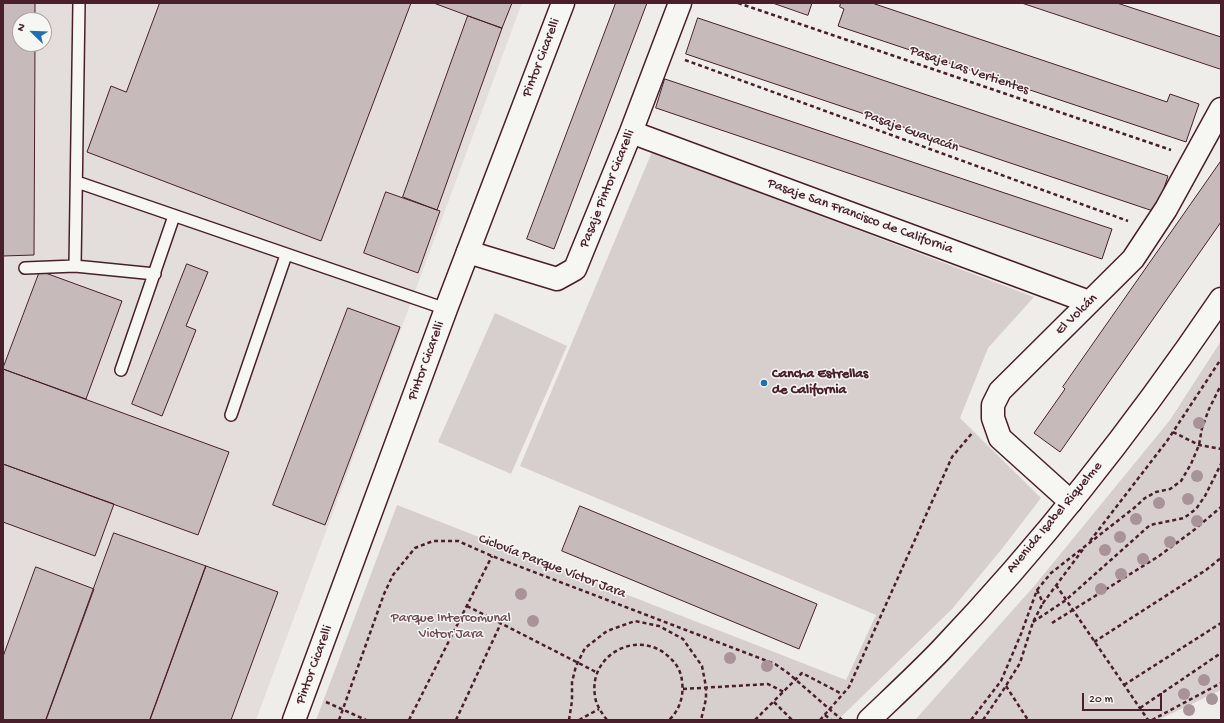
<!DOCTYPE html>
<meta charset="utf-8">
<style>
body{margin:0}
#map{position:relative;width:1224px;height:723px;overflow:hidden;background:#efedea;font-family:"Gochi Hand",sans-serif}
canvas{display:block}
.frame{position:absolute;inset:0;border:4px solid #4a1f2b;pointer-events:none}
.north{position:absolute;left:12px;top:12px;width:40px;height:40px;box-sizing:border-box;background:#f6f6f2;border:1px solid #b1a0a2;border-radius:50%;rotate:293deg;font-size:11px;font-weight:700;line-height:16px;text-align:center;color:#4a1f2b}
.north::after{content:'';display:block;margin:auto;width:14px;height:18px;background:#1f6fb2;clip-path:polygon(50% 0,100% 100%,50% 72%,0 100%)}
.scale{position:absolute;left:1082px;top:693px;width:80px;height:18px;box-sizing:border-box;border:2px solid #4a1f2b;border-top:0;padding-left:5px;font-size:12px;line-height:14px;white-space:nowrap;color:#4a1f2b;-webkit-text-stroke:3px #f6f6f2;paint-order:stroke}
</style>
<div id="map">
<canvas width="1224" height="723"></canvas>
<div class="frame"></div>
<div class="north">N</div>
<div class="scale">20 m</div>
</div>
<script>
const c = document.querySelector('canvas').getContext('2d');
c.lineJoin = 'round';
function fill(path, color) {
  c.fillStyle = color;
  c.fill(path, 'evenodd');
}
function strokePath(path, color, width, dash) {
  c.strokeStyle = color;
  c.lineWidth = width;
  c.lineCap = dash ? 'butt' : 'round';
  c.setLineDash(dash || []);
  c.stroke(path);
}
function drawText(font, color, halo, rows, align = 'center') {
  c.font = font + ' "Gochi Hand",sans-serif';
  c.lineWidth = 3;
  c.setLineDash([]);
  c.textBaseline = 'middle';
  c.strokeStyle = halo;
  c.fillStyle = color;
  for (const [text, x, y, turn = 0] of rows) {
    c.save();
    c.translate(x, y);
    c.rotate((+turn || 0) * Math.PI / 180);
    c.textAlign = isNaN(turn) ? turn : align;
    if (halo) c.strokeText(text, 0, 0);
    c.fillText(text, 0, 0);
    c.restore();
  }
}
fill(new Path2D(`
 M3 3H522L256 720H3ZM20 20H44V44H20Z`), '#e3dedc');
fill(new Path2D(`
 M652 152 1034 297 988 348 960 418 1041 498 1001 550 952 609 838 720H316L397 505 846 680 876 615 520 466Z
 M495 313 567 346 511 474 438 442Z
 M1221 341V690L1158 720H915L1035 585 1170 420Z`), '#d7cfce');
const building = new Path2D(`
 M3 3H35V20H20V44H35L34 255 3 256Z
 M160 3H411L321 241 87 152 111 86 126 92Z
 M434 3H512L502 28Z
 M616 3H647L554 249 527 239Z
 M773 3H812L808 15Z
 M841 3H872L1167 102 1170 94 1199 104 1186 142 838 26 844 9 840 7Z
 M1022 3H1117L1221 37V69Z
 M468 16 502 28 437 210 403 197Z
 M698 18 1168 176 1156 212 686 54Z
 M665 79 1112 229 1102 259 656 108Z
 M1221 161V222L1060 452 1034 433 1065 389 1063 387Z
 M386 192 440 211 418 273 364 253Z
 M187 264 208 272 186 326 196 330 162 416 132 404Z
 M40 271 122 301 86 399 3 369Z
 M348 308 400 327 325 525 273 505Z
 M3 369 229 452 198 535 3 464Z
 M3 464 114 504 95 556 3 522Z
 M580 506 817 604 799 649 562 551Z
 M114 533 206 566 150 720H46Z
 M206 566 278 592 231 720H150Z
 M36 567 94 589 46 720H3V657Z`);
fill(building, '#c6babb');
strokePath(building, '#4a1f2b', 1);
const lane = new Path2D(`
 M77 182 446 309
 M75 266 79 3
 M25 268 75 266 155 274
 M121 370 174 216
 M231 415 286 255`);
const street = new Path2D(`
 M631 132 1089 302
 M468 252 557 279 575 269 631 132 680 3
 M1071 502 1000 438 993 418V405L1000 391 1133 259 1166 209 1221 109`);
const secondary = new Path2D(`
 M294 720 446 309 563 3`);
const primary = new Path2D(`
 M869 720C893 697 918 674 941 650 1044 542 1137 423 1221 299`);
strokePath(lane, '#4a1f2b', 14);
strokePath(street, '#4a1f2b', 25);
strokePath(secondary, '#4a1f2b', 25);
strokePath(primary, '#4a1f2b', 25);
strokePath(new Path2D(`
 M738 3 1171 150
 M685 60 1128 221
 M1173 432 1199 445 1221 449
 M1090 541 1167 441 1221 359
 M1056 585 1148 720
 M1037 590 1043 603 1084 548
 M467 606 598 673
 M1033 622 1066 600 1150 525 1184 518 1196 509 1205 496 1221 464
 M1052 623 1159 556 1194 530 1221 507
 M1094 642 1206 570 1221 558
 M1124 685 1221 623
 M1006 686 1028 720
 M683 689 768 684 784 692
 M326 702 366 720
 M774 702 792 720
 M1140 708 1221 653
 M825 715 831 720
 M339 720 384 594 393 575 415 548 433 541H458L492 556 775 664 788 673 842 720
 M409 720 492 556
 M456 720 501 623
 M569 720 572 701V682L576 666 585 648 607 631 635 621 659 626 683 639 702 666 706 687V699L701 720
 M579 720 599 709
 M607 720C601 712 596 705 595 696 588 654 639 628 669 657 676 663 681 671 682 681 684 695 680 710 669 720
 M755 720 802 673 842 694
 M820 720 849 687 952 457 973 432
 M971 720 1001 681 1021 634 1037 590 1051 573 1134 508 1145 498 1156 492 1170 489 1181 481 1191 464 1199 445 1202 428 1209 409 1221 385
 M983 720 1002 692 1020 663 1033 622 1043 603
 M1152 720 1221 683`), '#4a1f2b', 2.5, [4, 3]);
strokePath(lane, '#f6f6f2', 11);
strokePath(street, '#f6f6f2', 22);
strokePath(secondary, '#f6f6f2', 22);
strokePath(primary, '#f6f6f2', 22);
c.fillStyle = '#a89498';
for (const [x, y] of [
 [1199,423],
 [1197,476],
 [1188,499],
 [1159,503],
 [1136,519],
 [1197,521],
 [1120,537],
 [1170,542],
 [1105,550],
 [1143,559],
 [1121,574],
 [1101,589],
 [521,594],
 [533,621],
 [730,658],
 [767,666],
 [1204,680],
 [1184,694],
 [1212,699],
 [1189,710]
]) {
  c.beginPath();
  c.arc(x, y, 6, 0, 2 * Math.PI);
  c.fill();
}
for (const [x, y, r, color] of [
 [764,383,4,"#1f6fb2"]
]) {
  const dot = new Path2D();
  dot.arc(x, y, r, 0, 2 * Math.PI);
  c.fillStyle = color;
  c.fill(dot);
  strokePath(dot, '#f6f6f2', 1.5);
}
drawText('14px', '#4a1f2b', '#f6f6f2', [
 ["Pintor Cicarelli",542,58,-69],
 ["Pasaje Las Vertientes",969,71,19],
 ["Pasaje Guayacán",911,132,20],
 ["Pasaje Pintor Cicarelli",608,189,-68],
 ["Pasaje San Francisco de California",860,217,20],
 ["El Volcán",1077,315,-44],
 ["Pintor Cicarelli",427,361,-70],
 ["Avenida Isabel Riquelme",1055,518,-50],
 ["Ciclovía Parque Víctor Jara",552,567,21],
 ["Pintor Cicarelli",315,665,-70]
]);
drawText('bold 14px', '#4a1f2b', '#f6f6f2', [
 ["Cancha Estrellas",772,375],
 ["de California",772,391]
], 'left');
drawText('14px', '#6d4b54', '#f6f6f2', [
 ["Parque Intercomunal",451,619],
 ["Victor Jara",451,635]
]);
</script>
